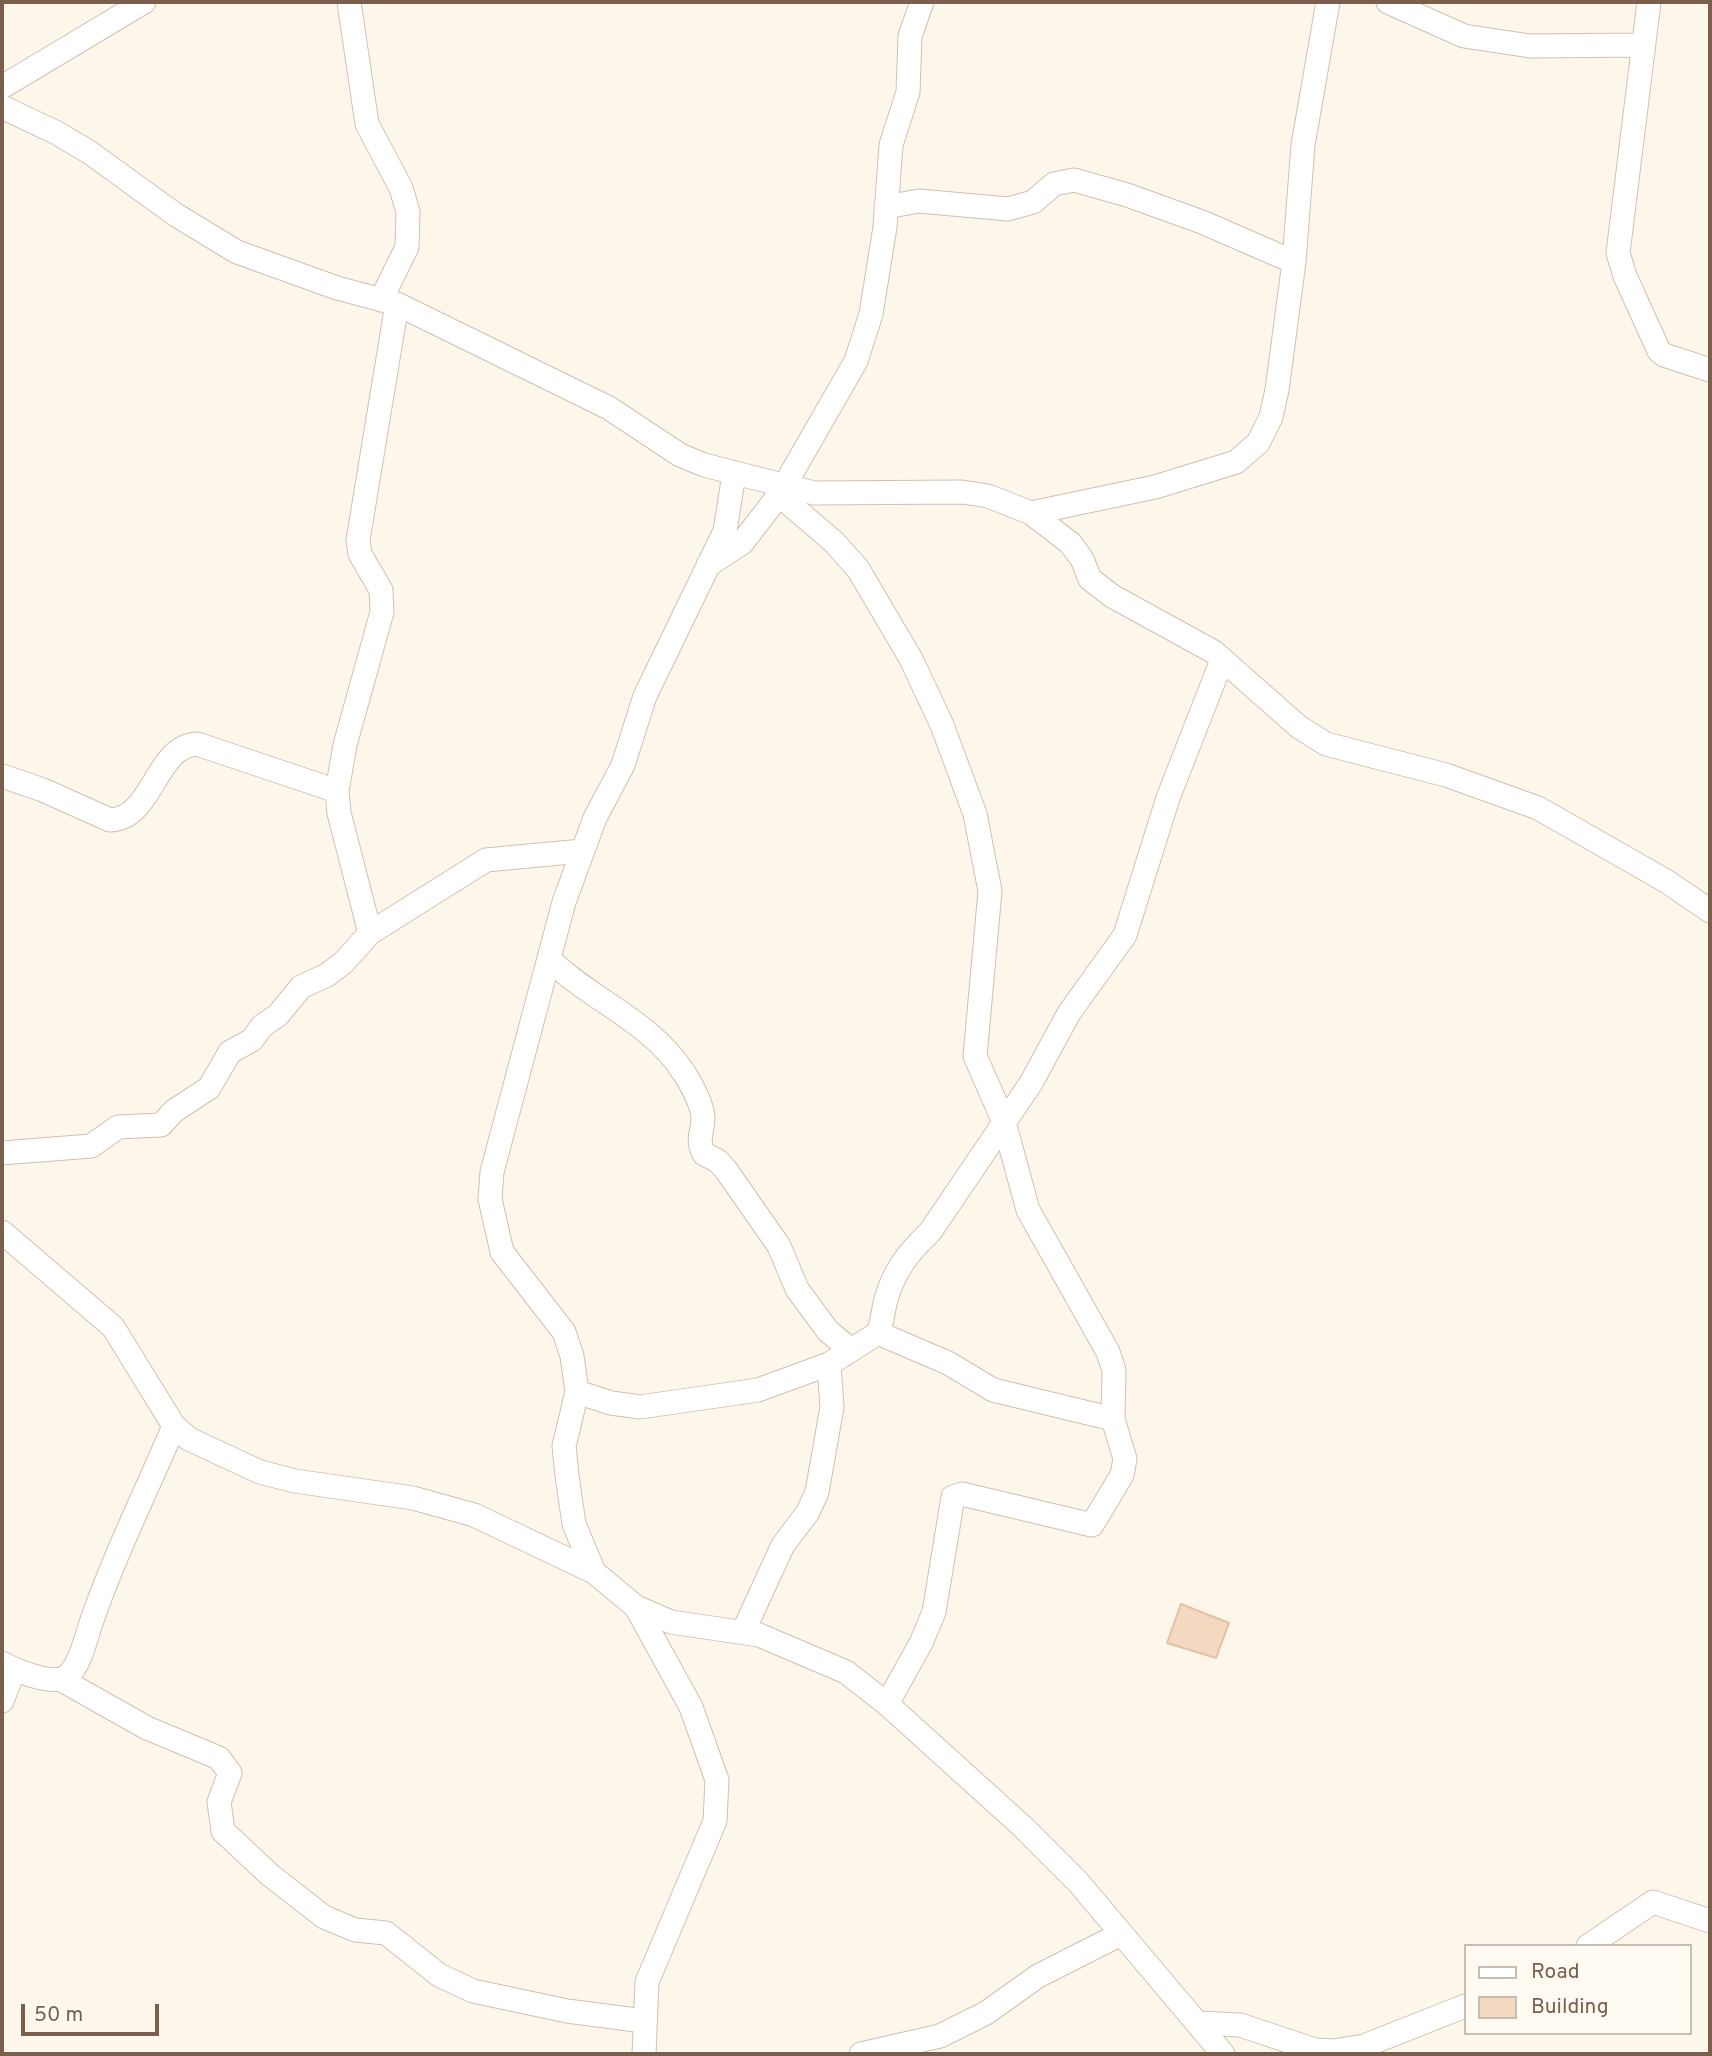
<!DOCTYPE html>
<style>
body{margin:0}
#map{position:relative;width:1712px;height:2056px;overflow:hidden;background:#fdf7eb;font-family:Overpass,sans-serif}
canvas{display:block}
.frame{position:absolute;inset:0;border:4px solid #7a5f4c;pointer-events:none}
.legend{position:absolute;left:1464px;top:1944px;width:228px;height:91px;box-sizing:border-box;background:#fffbf2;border:2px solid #cabdb0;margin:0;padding:9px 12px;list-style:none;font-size:21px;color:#7a5f4c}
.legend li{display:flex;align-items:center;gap:14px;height:35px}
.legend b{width:35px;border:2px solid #cabdb0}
.scale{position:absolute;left:21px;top:2004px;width:138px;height:32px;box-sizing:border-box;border:4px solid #7a5f4c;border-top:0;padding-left:9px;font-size:21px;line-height:24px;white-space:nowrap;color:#7a5f4c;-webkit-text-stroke:5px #fffbf2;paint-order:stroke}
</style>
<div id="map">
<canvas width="1712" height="2056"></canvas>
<div class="frame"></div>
<ul class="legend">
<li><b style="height:9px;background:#fff"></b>Road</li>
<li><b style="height:19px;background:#f3d8c2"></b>Building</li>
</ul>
<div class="scale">50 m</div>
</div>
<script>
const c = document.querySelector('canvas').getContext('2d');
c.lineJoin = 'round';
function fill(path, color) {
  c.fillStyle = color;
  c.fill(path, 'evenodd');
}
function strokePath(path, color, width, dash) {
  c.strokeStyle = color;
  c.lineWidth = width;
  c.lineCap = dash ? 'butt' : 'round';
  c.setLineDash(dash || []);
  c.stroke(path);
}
const building = new Path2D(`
 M1181 1604 1229 1623 1216 1658 1167 1643Z`);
fill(building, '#f3d8c2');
strokePath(building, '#e6c0a2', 2);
const minor = new Path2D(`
 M349 2 367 124 401 188 408 212 407 247 381 300
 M1388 2 1464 36 1530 46 1643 45
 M1649 2 1618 253 1625 276 1659 351 1664 355 1710 370
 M2 87 144 2
 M2 107 57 133 89 152 176 215 237 252 337 288 397 304 609 408 680 455 704 465 814 493 962 492 988 496 1031 513 1070 543 1082 559 1090 579 1112 596 1214 652 1299 727 1326 744 1446 775 1538 808 1666 881 1710 911
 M886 207 919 201 1008 209 1033 202 1054 184 1074 180 1127 195 1202 222 1294 262
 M779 495 834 542 858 569 911 659 942 725 975 814 990 891 975 1056 1004 1122 1028 1210 1108 1352 1114 1370 1113 1419 1125 1459 1122 1475 1092 1525 962 1494 953 1497 934 1612 921 1643 887 1704
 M1031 513 1155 487 1236 462 1258 443 1271 417 1277 390 1294 262 1303 145 1328 2
 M708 565 742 543 779 495 856 361 871 314 885 227 891 145 908 92 910 36 922 2
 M2 776 43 790 110 820C153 819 155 746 197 744L337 791
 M370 933 339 813 337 791 345 745 382 612 381 590 360 554 358 540 397 304
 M549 959C592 1001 651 1021 684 1073 691 1083 703 1106 703 1118 703 1133 696 1139 704 1154L718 1161 726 1170 779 1246 797 1289 828 1331 851 1350
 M2 1153 91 1146 118 1127 161 1125 174 1111 209 1088 230 1052 252 1040 262 1026 278 1015 301 987 327 975 343 963 370 933 486 860 582 851
 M2 1232 113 1327 174 1426 189 1439 260 1472 295 1481 413 1498 474 1515 594 1572 636 1607 671 1622 759 1635 846 1672 887 1704 1023 1827 1078 1882 1223 2054
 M878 1333 948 1363 993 1390 1113 1419
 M577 1392 611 1403 640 1407 758 1390 829 1364 878 1333C883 1321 883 1308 887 1296 895 1269 910 1251 930 1232L1031 1083 1069 1013 1125 935 1168 798 1222 660
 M594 1572 574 1524 567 1476 564 1446 577 1392 572 1356 564 1332 502 1252 490 1199 492 1172 564 902 595 818 623 765 645 696 725 531 734 474
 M636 1607 691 1707 717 1780 715 1821 647 1982 644 2054
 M743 1632 783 1545 808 1512 817 1492 832 1407 829 1364
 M2 1663C14 1670 55 1687 67 1676 80 1666 86 1638 91 1623 114 1556 146 1492 174 1426
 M60 1679 147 1728 219 1758 230 1773 219 1802 223 1831 270 1875 324 1917 355 1930 386 1933 439 1975 473 1991 567 2011 644 2021
 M2 1701 14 1670
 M1588 1946 1653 1902 1710 1921
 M1199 2023 1240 2025 1315 2050 1333 2051 1364 2046 1465 2006
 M861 2054 940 2036 986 2013 1038 1976 1121 1934`);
strokePath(minor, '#d1c0af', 25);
strokePath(minor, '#fff', 23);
</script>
